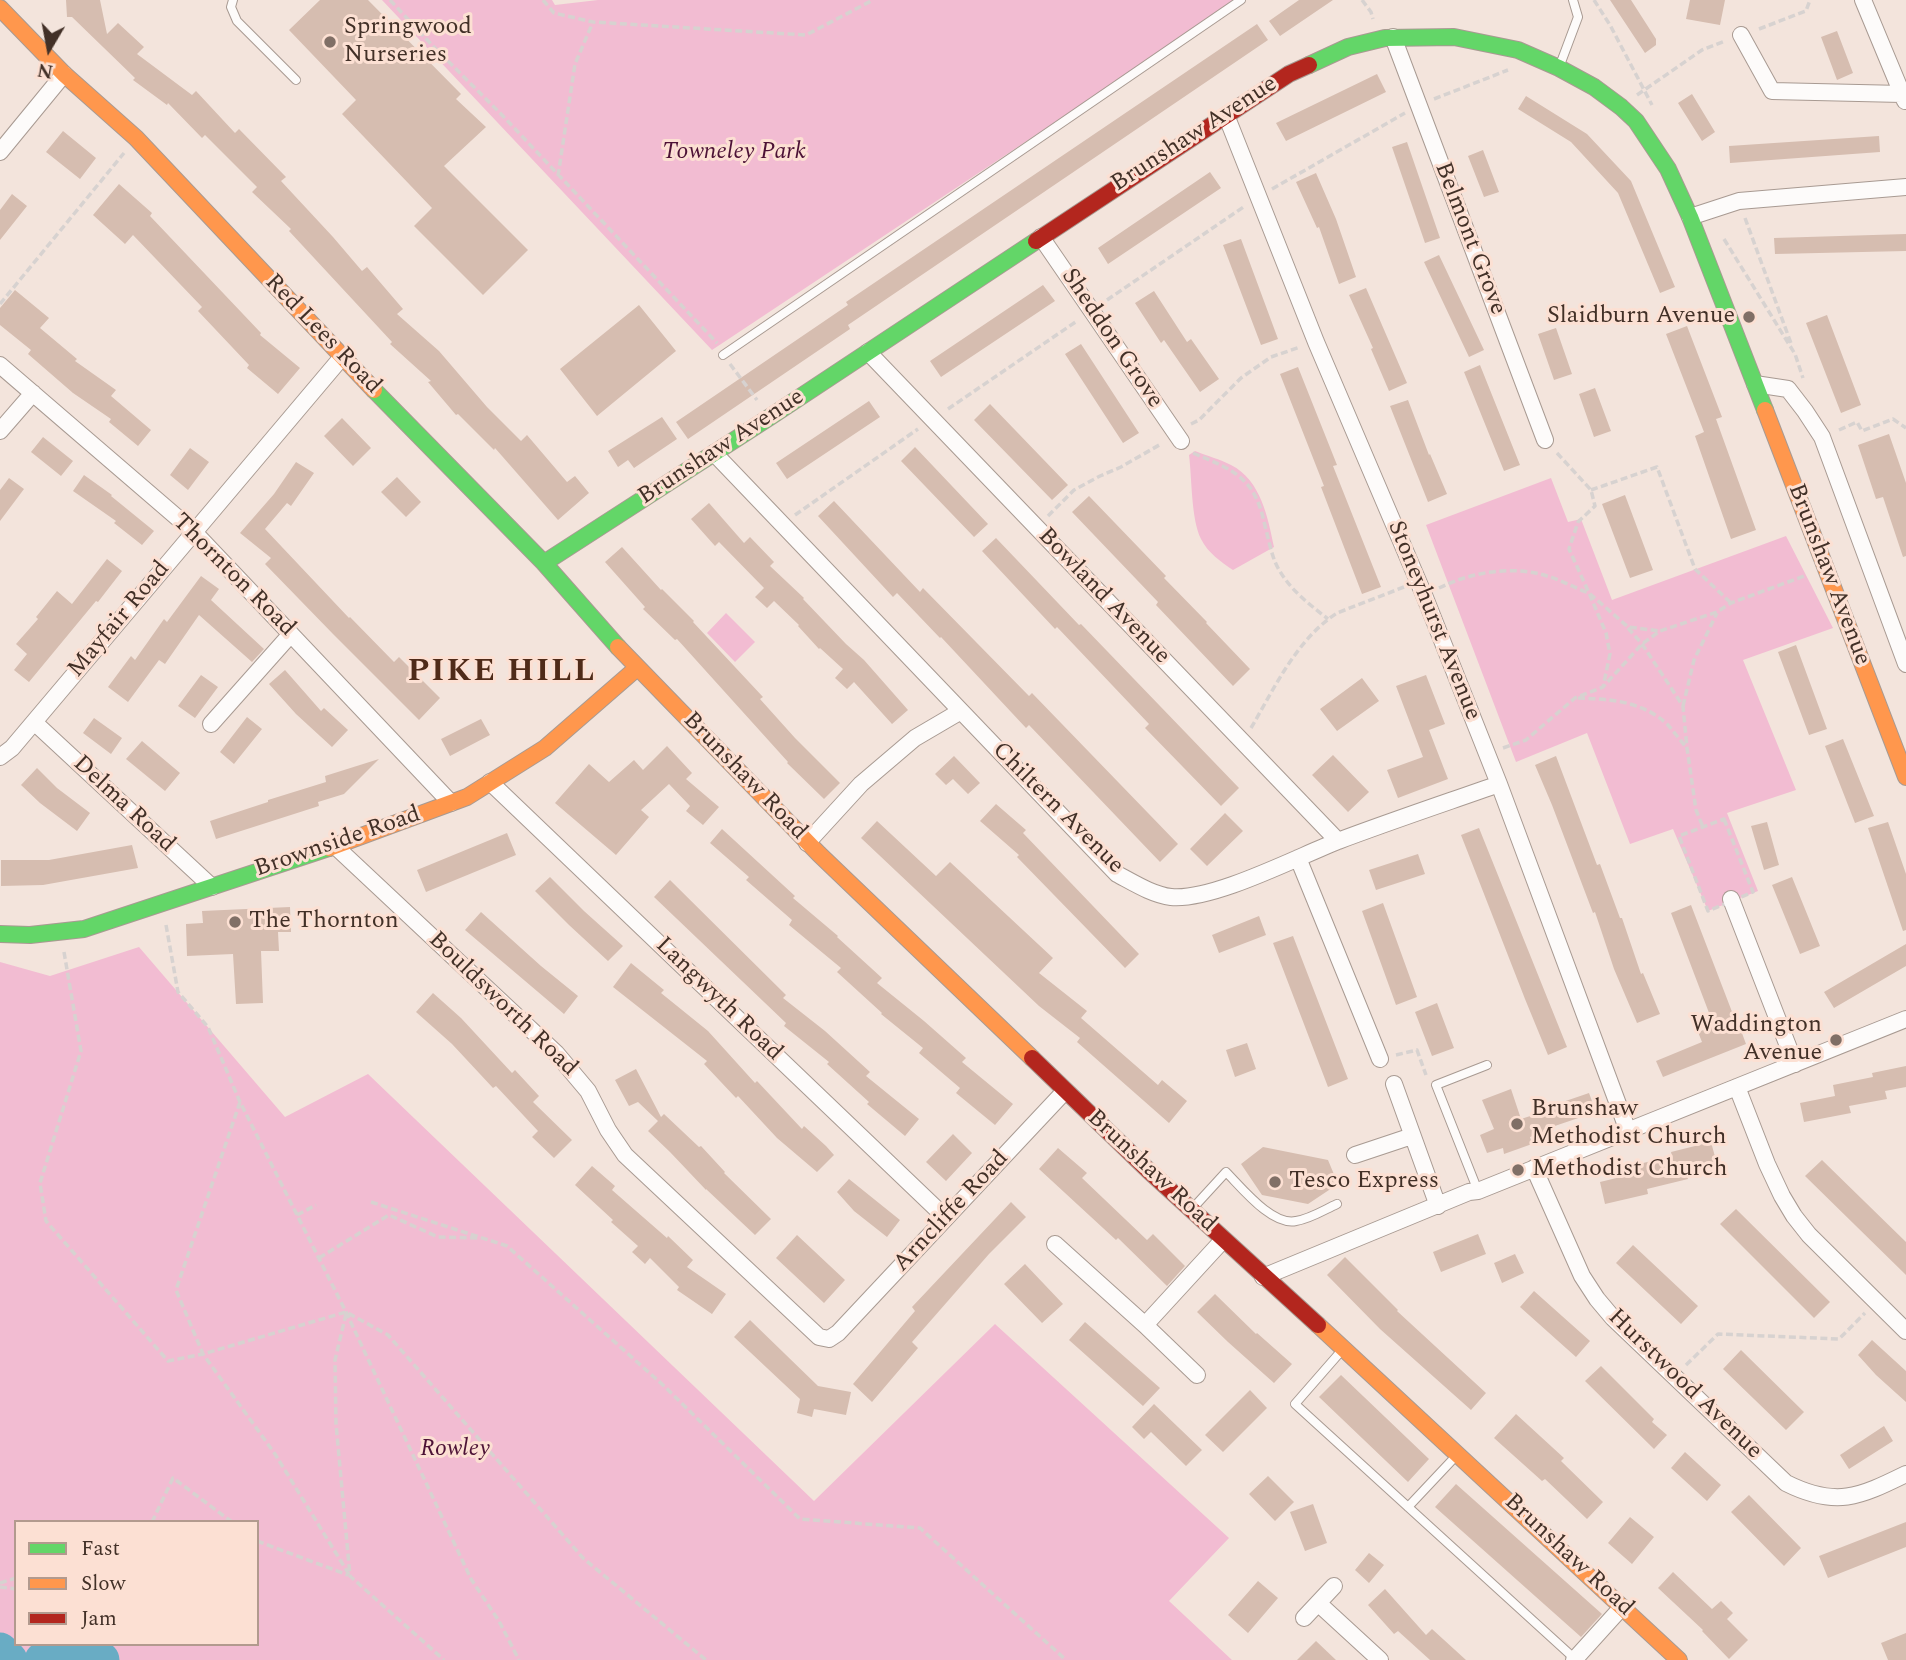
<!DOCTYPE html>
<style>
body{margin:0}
#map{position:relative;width:1906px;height:1660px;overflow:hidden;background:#f3e4dc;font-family:Spectral,serif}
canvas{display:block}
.legend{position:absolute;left:14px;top:1520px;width:245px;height:126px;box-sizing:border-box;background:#fce0d3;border:2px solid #b29a8e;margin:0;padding:9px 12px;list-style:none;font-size:21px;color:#423027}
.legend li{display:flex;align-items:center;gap:14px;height:35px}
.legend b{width:35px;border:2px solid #b29a8e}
.north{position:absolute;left:14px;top:14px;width:70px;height:70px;-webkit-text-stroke:5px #fce0d3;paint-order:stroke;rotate:190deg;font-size:19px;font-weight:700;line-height:28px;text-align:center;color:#423027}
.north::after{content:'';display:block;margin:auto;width:24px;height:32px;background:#423027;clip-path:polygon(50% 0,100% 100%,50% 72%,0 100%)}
</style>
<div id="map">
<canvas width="1906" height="1660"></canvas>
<ul class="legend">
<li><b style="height:9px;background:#63d668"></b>Fast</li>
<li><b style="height:9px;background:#ff974d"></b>Slow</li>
<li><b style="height:9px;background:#b3261e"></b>Jam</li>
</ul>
<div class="north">N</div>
</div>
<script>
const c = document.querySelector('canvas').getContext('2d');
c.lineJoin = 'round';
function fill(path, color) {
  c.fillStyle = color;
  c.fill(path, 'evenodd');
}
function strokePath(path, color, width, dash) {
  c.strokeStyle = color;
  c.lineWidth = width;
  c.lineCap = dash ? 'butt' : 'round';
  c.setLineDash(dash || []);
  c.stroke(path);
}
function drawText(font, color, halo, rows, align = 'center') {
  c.font = font + ' Spectral,serif';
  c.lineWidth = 6;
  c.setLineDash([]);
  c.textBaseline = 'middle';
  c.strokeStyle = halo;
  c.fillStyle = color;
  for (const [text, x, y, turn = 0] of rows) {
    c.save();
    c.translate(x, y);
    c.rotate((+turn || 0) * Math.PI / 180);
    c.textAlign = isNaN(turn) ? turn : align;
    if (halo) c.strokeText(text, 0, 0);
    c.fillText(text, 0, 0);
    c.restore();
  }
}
fill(new Path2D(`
 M382 0H552L555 5 598 0H1239L712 350Z
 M1195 451C1207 456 1220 459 1231 465 1261 480 1268 518 1274 547L1233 570C1221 562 1208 553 1201 539 1191 519 1192 478 1189 455Z
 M1551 478 1568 522 1581 519 1612 600 1786 536 1833 628 1743 660 1796 790 1727 813 1758 891 1708 911 1673 829 1630 844 1587 733 1516 762 1426 525Z
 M726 613 755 642 735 662 707 633Z
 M139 947 285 1117 368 1074 814 1501 995 1324 1229 1538 1169 1601 1232 1660H0V962L50 976ZM16 1522H257V1644H16Z`), '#f2bcd2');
strokePath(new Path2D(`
 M0 1651 9 1660
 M43 1660H101`), '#69acc4', 37);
fill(new Path2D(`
 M66 0H100L107 34 118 23 144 47 137 54 192 95 196 91 235 133 239 129 286 177 281 181 333 237 362 271 367 267 403 309 397 314 439 351 487 407 521 441 527 435 567 482 575 476 589 493 558 520 495 448 494 450 458 414 456 415 428 382 431 381 390 344 392 342 289 231 291 229 252 192 257 187 205 135 202 138 168 103 167 105 133 80 135 78 72 17H67Z
 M320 0H368L461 94 456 99 486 127 444 166 528 250 483 295 414 226 432 208 342 114 356 100 289 30Z
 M1299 0H1333L1280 36 1269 21Z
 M1610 0H1631L1656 39V45L1645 53Z
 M1690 0H1725L1720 25 1686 19Z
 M1257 24 1268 40 848 325 850 329 688 439 676 422 848 305 846 302Z
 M1837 31 1853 73 1837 80 1821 37Z
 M1377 74 1386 92 1286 141 1276 123Z
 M1692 94 1715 132 1702 141 1678 103Z
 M1526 96 1587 134 1631 181 1675 287 1660 293 1618 193 1571 142 1518 109Z
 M63 131 96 158 80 179 46 152Z
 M1879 136 1880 152 1730 163 1729 146Z
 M1407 142 1440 238 1425 243 1392 147Z
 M1483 150 1499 192 1484 197 1468 156Z
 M1210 172 1221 188 1108 264 1098 248Z
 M1316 173 1336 219 1356 277 1339 284 1319 227 1317 228 1296 182Z
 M119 184 152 213 150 216 261 333 260 335 300 368 278 394 247 368 249 365 198 311 202 307 133 235 125 244 93 215Z
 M12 194 27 206 0 240V210Z
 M1906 234V251L1775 254 1774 238Z
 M1241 239 1278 339 1261 345 1223 245Z
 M1439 255 1484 350 1469 357 1424 262Z
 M1043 285 1055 301 941 377 930 361Z
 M1366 288 1407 383 1389 391 1371 349 1373 348 1349 295Z
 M15 290 49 318 40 328 77 359 75 361 116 390 111 396 151 430 138 446 109 422 111 419 73 393 28 354 31 350 0 325V308Z
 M1154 291 1187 342 1191 339 1219 379 1200 392 1164 340 1161 343 1135 303Z
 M639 305 676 351 597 416 560 369Z
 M1827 315 1861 405 1841 413 1806 323Z
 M1687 326 1722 417 1716 419 1756 530 1731 539 1695 436 1704 432 1666 334Z
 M1556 328 1572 374 1554 380 1538 334Z
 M1081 344 1139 433 1123 443 1065 354Z
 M1480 365 1520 465 1504 471 1464 372Z
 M1298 367 1337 465 1333 466 1381 587 1362 594 1321 487 1324 486 1280 374Z
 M1595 388 1611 431 1594 437 1579 394Z
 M1408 400 1429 455 1430 454 1447 494 1428 502 1390 406Z
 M869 401 880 417 787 479 776 463Z
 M990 404 1068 485 1052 500 974 420Z
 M662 417 677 439 634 468 628 460 618 467 608 451Z
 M342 418 371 448 353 466 324 436Z
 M1889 434 1906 483V556L1903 557 1883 497 1876 499 1858 445Z
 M43 437 73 461 61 476 31 452Z
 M915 447 988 524 974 537 901 461Z
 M190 448 209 462 188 490 170 475Z
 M296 462 314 473 291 506 287 503 265 529 349 618 350 617 394 662 399 657 440 698 419 720 333 634 265 564 271 558 240 533 274 494Z
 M84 475 112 495 111 496 154 531 142 545 114 523 116 521 73 491Z
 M397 477 421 502 406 517 381 492Z
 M9 478 24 489 0 521V490Z
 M1625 495 1653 570 1630 578 1602 504Z
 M1089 496 1166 576 1164 578 1207 622 1206 623 1250 669 1233 686 1156 605 1158 602 1072 512Z
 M834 501 920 592 923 588 1029 696 1032 693 1178 844 1160 862 1029 725 1026 728 941 637 940 638 897 593 893 597 818 516Z
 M709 503 744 543 750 537 774 562 770 566 804 598 803 599 846 644 864 660 908 710 892 724 854 682 847 689 835 678 843 669 820 648 819 649 798 626 799 625 774 601 767 608 755 597 764 588 719 542 715 546 691 519Z
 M996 538 1079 625 1081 624 1239 788 1221 806 1145 728 1149 724 1057 627 1055 629 982 551Z
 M622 547 661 590 662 589 694 621 693 622 763 697 760 699 795 738 840 783 824 799 787 763 788 762 677 639 675 640 643 609 645 607 605 562Z
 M107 559 122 571 98 602 96 601 29 682 14 670 27 654 16 644 38 619 36 617 57 591 72 604Z
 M201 576 219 589 211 600 264 649 252 662 199 615 165 664 159 660 128 702 108 687 131 656 135 660 164 619 167 622Z
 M1796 645 1827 729 1809 735 1778 652Z
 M285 670 321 711 324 708 348 730 332 747 296 714 269 684Z
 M201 675 218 687 195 718 178 706Z
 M1426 675 1445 724 1429 730 1448 779 1398 798 1387 770 1423 757 1396 686Z
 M1362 678 1379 701 1337 731 1320 709Z
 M247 717 262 729 234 764 220 752Z
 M94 718 122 738 111 754 83 733Z
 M481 719 490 735 450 756 441 739Z
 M1843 739 1874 816 1855 823 1825 746Z
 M142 741 180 773 165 791 126 759Z
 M667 746 692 773 686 779 719 807 703 825 686 811 690 806 669 784 641 810 649 817 616 855 555 803 589 764 609 782 634 760 643 770Z
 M1333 755 1369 792 1348 812 1312 775Z
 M954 756 980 783 968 794 953 779 946 785 935 774Z
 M1556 756 1597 865 1600 864 1620 918H1622L1641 974 1643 973 1660 1014 1637 1023 1614 969 1595 912 1593 913 1552 805 1535 765Z
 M379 759 344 794 318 802 319 806 216 839 210 821 268 802V800L326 782 325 776Z
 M37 768 57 788 90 813 77 831 40 803 21 785Z
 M996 804 1026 830 1023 833 1139 954 1125 968 1017 857 1019 855 980 821Z
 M1225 813 1243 831 1207 866 1190 849Z
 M877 821 936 876 950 862 1053 958 1039 973 1087 1011 1081 1018 1158 1085 1162 1080 1187 1101 1169 1123 1077 1042 1080 1038 1039 1006 861 838Z
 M1767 822 1779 865 1764 870 1751 826Z
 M1888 822 1906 874V930L1903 931 1868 828Z
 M1479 828 1567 1047 1548 1055 1525 999 1461 835Z
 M722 829 795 896 793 898 838 936 837 937 882 978 877 983 924 1021 966 1058 962 1062 1013 1104 995 1125 956 1093 960 1088 919 1053 923 1048 881 1014 882 1013 837 972 841 968 789 925 792 920 746 880 749 877 710 843Z
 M507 833 516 855 426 892 417 870Z
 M132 845 138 868 43 885 1 886V860H49Z
 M1418 854 1425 874 1376 890 1369 870Z
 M550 877 584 911 623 946 608 961 569 925 535 891Z
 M1792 877 1820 946 1800 954 1772 885Z
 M670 880 786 995 783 998 825 1031 870 1072 866 1076 919 1119 905 1136 867 1104 869 1102 827 1064 829 1062 784 1026 786 1023 654 897Z
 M1383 903 1417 997 1396 1005 1362 911Z
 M1691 905 1734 1017H1736L1746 1044 1663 1077 1656 1061 1702 1042 1698 1032 1714 1026 1671 913Z
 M290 907 291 932H278L279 951H261L263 1003 236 1004 233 954 187 956 186 924 203 923 202 911Z
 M481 912 541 966 578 996 564 1014 465 930Z
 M1259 916 1266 935 1219 953 1212 935Z
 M1293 936 1348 1079 1328 1087 1273 943Z
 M1906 944V966L1834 1008 1824 992Z
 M631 963 664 990 661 993 708 1031 755 1083 757 1081 802 1129 804 1126 826 1146 834 1155 817 1172 777 1138 738 1096 736 1098 704 1064 707 1061 613 987Z
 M433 993 461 1018 512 1073 515 1070 539 1096 533 1102 572 1140 554 1158 532 1137 538 1131 496 1086 493 1088 452 1044 416 1012Z
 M1437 1003 1454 1048 1432 1056 1415 1012Z
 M1247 1043 1256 1069 1235 1077 1226 1050Z
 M1906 1066V1087L1885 1091 1887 1099 1849 1106 1851 1113 1804 1122 1800 1103 1835 1096 1833 1085 1873 1077 1872 1073Z
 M636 1069 661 1117 664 1114 699 1147 701 1146 725 1172 724 1173 771 1219 755 1235 706 1189V1190L670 1152 648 1131 658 1121 638 1102 629 1106 615 1080Z
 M1511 1089 1521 1119 1555 1108 1554 1105 1589 1093 1596 1112 1543 1130 1544 1132 1530 1137 1532 1144 1504 1154 1503 1148 1487 1153 1480 1135 1494 1129 1482 1100Z
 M953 1134 972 1153 946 1181 926 1162Z
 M1711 1142 1717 1164 1686 1171 1688 1179 1647 1189 1648 1194 1605 1204 1600 1182 1637 1173 1635 1165 1672 1156 1671 1152Z
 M1263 1147 1328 1160 1338 1184 1308 1204 1262 1195 1241 1164Z
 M1058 1148 1087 1173 1082 1178 1147 1240 1153 1234 1185 1266 1167 1286 1118 1238 1116 1240 1039 1169Z
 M1822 1160 1906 1242V1275L1805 1176Z
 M592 1166 615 1186 612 1190 667 1238 668 1236 693 1260 687 1267 726 1294 712 1314 677 1290 679 1287 650 1258 645 1264 632 1252 638 1246 611 1222 613 1220 575 1185Z
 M849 1179 900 1220 887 1237 854 1211 837 1192Z
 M1011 1202 1026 1217 989 1254 912 1342 918 1348 872 1402 853 1384 915 1311 912 1307Z
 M1736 1209 1830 1302 1814 1318 1720 1224Z
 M1478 1234 1486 1254 1441 1272 1433 1252Z
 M797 1235 845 1280 824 1303 776 1258Z
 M1633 1245 1698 1306 1681 1324 1616 1263Z
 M1515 1254 1524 1273 1502 1283 1494 1263Z
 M1345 1257 1398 1310 1397 1311 1486 1393 1471 1410 1380 1329 1327 1275Z
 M1025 1264 1063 1304 1042 1323 1004 1284Z
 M1534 1291 1590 1341 1576 1357 1520 1307Z
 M1215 1294 1256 1334 1257 1333 1292 1364 1274 1383 1228 1342 1197 1312Z
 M750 1320 818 1386 851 1392 846 1415 814 1409 812 1417 797 1413 800 1399 734 1337Z
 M1085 1322 1160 1388 1143 1406 1069 1340Z
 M1872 1340 1906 1371V1402L1876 1375 1858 1355Z
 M1741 1350 1804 1412 1786 1430 1723 1369Z
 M1601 1366 1654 1419 1652 1422 1667 1435 1654 1449 1585 1381Z
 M1341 1375 1429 1459 1408 1482 1319 1397Z
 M1250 1390 1267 1408 1223 1452 1205 1435Z
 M1154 1404 1202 1450 1186 1466 1151 1432 1144 1439 1132 1427Z
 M1516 1414 1564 1458 1561 1461 1603 1502 1587 1519 1545 1479 1542 1481 1494 1438Z
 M1884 1426 1893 1441 1849 1469 1840 1455Z
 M1685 1452 1721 1485 1707 1501 1671 1468Z
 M1268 1476 1294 1502 1275 1521 1249 1494Z
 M1456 1484 1602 1614 1581 1637 1435 1507Z
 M1749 1495 1801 1548 1784 1566 1731 1512Z
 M1313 1504 1327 1543 1305 1551 1290 1512Z
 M1630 1517 1654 1537 1632 1564 1608 1543Z
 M1906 1522V1547L1828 1578 1819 1556Z
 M1369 1553 1384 1565 1369 1583 1355 1570Z
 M1673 1572 1712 1609 1721 1601 1733 1613 1727 1619 1748 1640 1729 1659 1702 1631 1703 1630 1658 1588Z
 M1258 1581 1278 1598 1248 1633 1228 1615Z
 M1385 1589 1426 1635 1432 1629 1466 1660H1430L1398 1631 1394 1634 1368 1605Z
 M1906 1633V1660H1888L1881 1643Z
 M1316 1641 1336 1660H1297Z`), '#d6bdb0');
const lane = new Path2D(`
 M233 0 231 7 237 21 296 80
 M1560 65 1578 17 1573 0
 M723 355 1241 0
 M1478 1191 1436 1085 1487 1065
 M1193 1208 1226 1172C1242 1188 1272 1226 1296 1221 1310 1219 1324 1210 1337 1204
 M1343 1349 1295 1404 1575 1659
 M1408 1507 1456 1456`);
const street = new Path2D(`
 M1863 0 1905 101
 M1741 35 1772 91 1902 94
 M1393 37 1545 440
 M1226 115 1316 342 1424 595 1499 784 1628 1131
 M0 152 64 74
 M1690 217 1739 201 1906 187
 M1041 237 1181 441
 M868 352 1338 841
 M0 365 194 532 451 803
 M1755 384 1788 389 1805 411 1822 437 1906 664
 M0 431 33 393
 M714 453 1117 874C1134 883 1153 895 1171 897 1213 901 1297 857 1338 841 1391 821 1445 803 1499 784
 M34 722 212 887
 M211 724 291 634
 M0 757 12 748 342 357
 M490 782 946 1218
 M807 843 861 784 915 738 961 711
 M335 846 556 1053 588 1091 608 1130 625 1155 819 1337 829 1339 838 1333 1065 1091
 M1298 858 1380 1059
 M1731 899 1795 1064
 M1394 1084 1438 1206
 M1737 1087 1767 1164 1782 1196 1794 1216 1809 1235 1906 1331
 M1355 1155 1412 1136
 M1534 1168 1582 1276 1597 1299 1613 1318 1786 1483C1836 1508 1859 1497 1906 1474
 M1055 1244 1145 1325 1223 1240
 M1263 1277 1469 1192 1478 1191 1906 1019
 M1145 1325 1197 1375
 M1318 1603 1380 1660
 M1304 1618 1334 1586
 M1574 1660 1622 1607`);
const fast = new Path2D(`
 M1309 65 1348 47 1385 38 1454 37 1518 50 1559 68 1594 87 1621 107 1636 121 1668 169 1690 217 1765 410
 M374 390 544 563 618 647
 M544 563 770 417 1036 241
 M0 934 30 935 84 929 329 848`);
const slow = new Path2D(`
 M0 8 64 74 136 138 374 390
 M1765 410 1906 777
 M618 647 819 854 1032 1058
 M329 848 467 797 545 748 637 668
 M1318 1325 1679 1660`);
const jam = new Path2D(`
 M1036 241 1289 74 1309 65
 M1032 1058 1148 1170 1318 1325`);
strokePath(lane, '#a89a92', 10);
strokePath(street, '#a89a92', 18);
strokePath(fast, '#a89a92', 18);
strokePath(slow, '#a89a92', 18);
strokePath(jam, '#a89a92', 18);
strokePath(new Path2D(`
 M390 0 431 44 502 115 717 343
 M543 0 554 13 593 22 806 35 873 0
 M1362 0 1371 12 1373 19
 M1594 0 1610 25 1652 105
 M1759 29 1806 11 1810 0
 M1637 95 1702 50 1725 41
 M1434 99 1508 70
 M558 176 575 64 593 22
 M1272 189 1405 113
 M1745 218 1792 346
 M1724 239 1795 354 1803 378
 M1107 300 1245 206
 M0 304 124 153
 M730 364 757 400
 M948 409 1077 321
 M1191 424 1199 420 1241 378 1271 357 1300 347
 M1839 430 1857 422 1862 431 1893 419 1906 428
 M1193 453C1236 471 1255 478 1265 526 1269 540 1271 555 1278 568 1290 590 1309 604 1328 619
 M1557 453 1591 490 1595 506 1578 522 1569 549 1589 593 1628 627 1660 631
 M1591 490 1657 467 1695 569 1731 603
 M795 515 918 429
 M1048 516 1074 490 1100 476 1121 467 1161 444
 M1439 588C1472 572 1512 565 1547 576 1561 580 1575 588 1589 593L1606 633 1610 654 1603 687
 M1628 628 1642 644 1683 706 1687 748 1696 810 1703 827
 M1578 698C1610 699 1643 701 1668 725 1674 732 1680 740 1686 747
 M1683 706 1694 660 1717 613
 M1251 728C1275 687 1297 639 1337 613L1404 587
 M1503 748 1526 740 1575 698 1603 687 1642 644 1660 631 1717 612 1731 603 1807 575
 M1724 819 1753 892 1708 911 1679 836Z
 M166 925 178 992 208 1027 240 1102 346 1312 471 1579 499 1621 519 1660
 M64 952 81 1051 40 1183 46 1221 168 1361 203 1354 275 1454 350 1576
 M1396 1055 1417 1050 1426 1075
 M240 1102 176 1290 203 1354 346 1312 388 1335 583 1558 706 1660
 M371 1202 507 1246 663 1385 800 1519 920 1528 1066 1660
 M297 1215 316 1205
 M319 1258 389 1215 438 1237 478 1238
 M346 1314 335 1360 336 1424 350 1576 444 1660
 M1686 1365 1718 1334 1839 1339 1865 1313
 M152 1522 173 1478 232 1522
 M257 1541 348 1575
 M0 1583 16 1578
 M0 1587 16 1589`), '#d7d2d0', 3.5, [7, 3.5]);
strokePath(lane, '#fdfbfa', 8);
strokePath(street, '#fdfbfa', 16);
strokePath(fast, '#63d668', 16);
strokePath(slow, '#ff974d', 16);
strokePath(jam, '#b3261e', 16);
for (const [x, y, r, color] of [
 [330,42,7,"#806f66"],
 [1749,317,7,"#806f66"],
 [235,922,7,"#806f66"],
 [1836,1040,7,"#806f66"],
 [1517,1124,7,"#806f66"],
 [1518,1170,7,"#806f66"],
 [1275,1182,7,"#806f66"]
]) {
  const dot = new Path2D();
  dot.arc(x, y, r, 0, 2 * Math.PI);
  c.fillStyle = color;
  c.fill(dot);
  strokePath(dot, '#fce0d3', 2.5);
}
drawText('24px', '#423027', '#fce0d3', [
 ["Springwood",344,28],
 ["Nurseries",344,56],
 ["Slaidburn Avenue",1735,317,"right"],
 ["The Thornton",249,922],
 ["Waddington",1822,1026,"right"],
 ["Avenue",1822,1054,"right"],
 ["Brunshaw",1531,1110],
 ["Methodist Church",1531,1138],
 ["Methodist Church",1532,1170],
 ["Tesco Express",1289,1182]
], 'left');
drawText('24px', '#423027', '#fce0d3', [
 ["Brunshaw Avenue",1195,135,-33],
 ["Belmont Grove",1469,239,69],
 ["Red Lees Road",322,335,46],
 ["Sheddon Grove",1111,339,56],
 ["Brunshaw Avenue",722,448,-33],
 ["Brunshaw Avenue",1828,575,69],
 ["Thornton Road",233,576,45],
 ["Bowland Avenue",1103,597,46],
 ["Mayfair Road",120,620,-50],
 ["Stoneyhurst Avenue",1433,621,68],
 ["Brunshaw Road",744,777,46],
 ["Delma Road",123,805,43],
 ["Chiltern Avenue",1057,809,45],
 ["Brownside Road",338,843,-19],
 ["Langwyth Road",718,1000,44],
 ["Bouldsworth Road",502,1005,44],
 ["Brunshaw Road",1151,1172,43],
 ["Arncliffe Road",952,1212,-47],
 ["Hurstwood Avenue",1684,1385,44],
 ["Brunshaw Road",1568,1556,43]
]);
drawText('italic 24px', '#4d1236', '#fce0d3', [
 ["Towneley Park",734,153],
 ["Rowley",455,1450]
]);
c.letterSpacing = '2px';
drawText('bold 32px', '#4f2b19', '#fce0d3', [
 ["PIKE HILL",502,674]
]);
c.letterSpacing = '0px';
</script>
